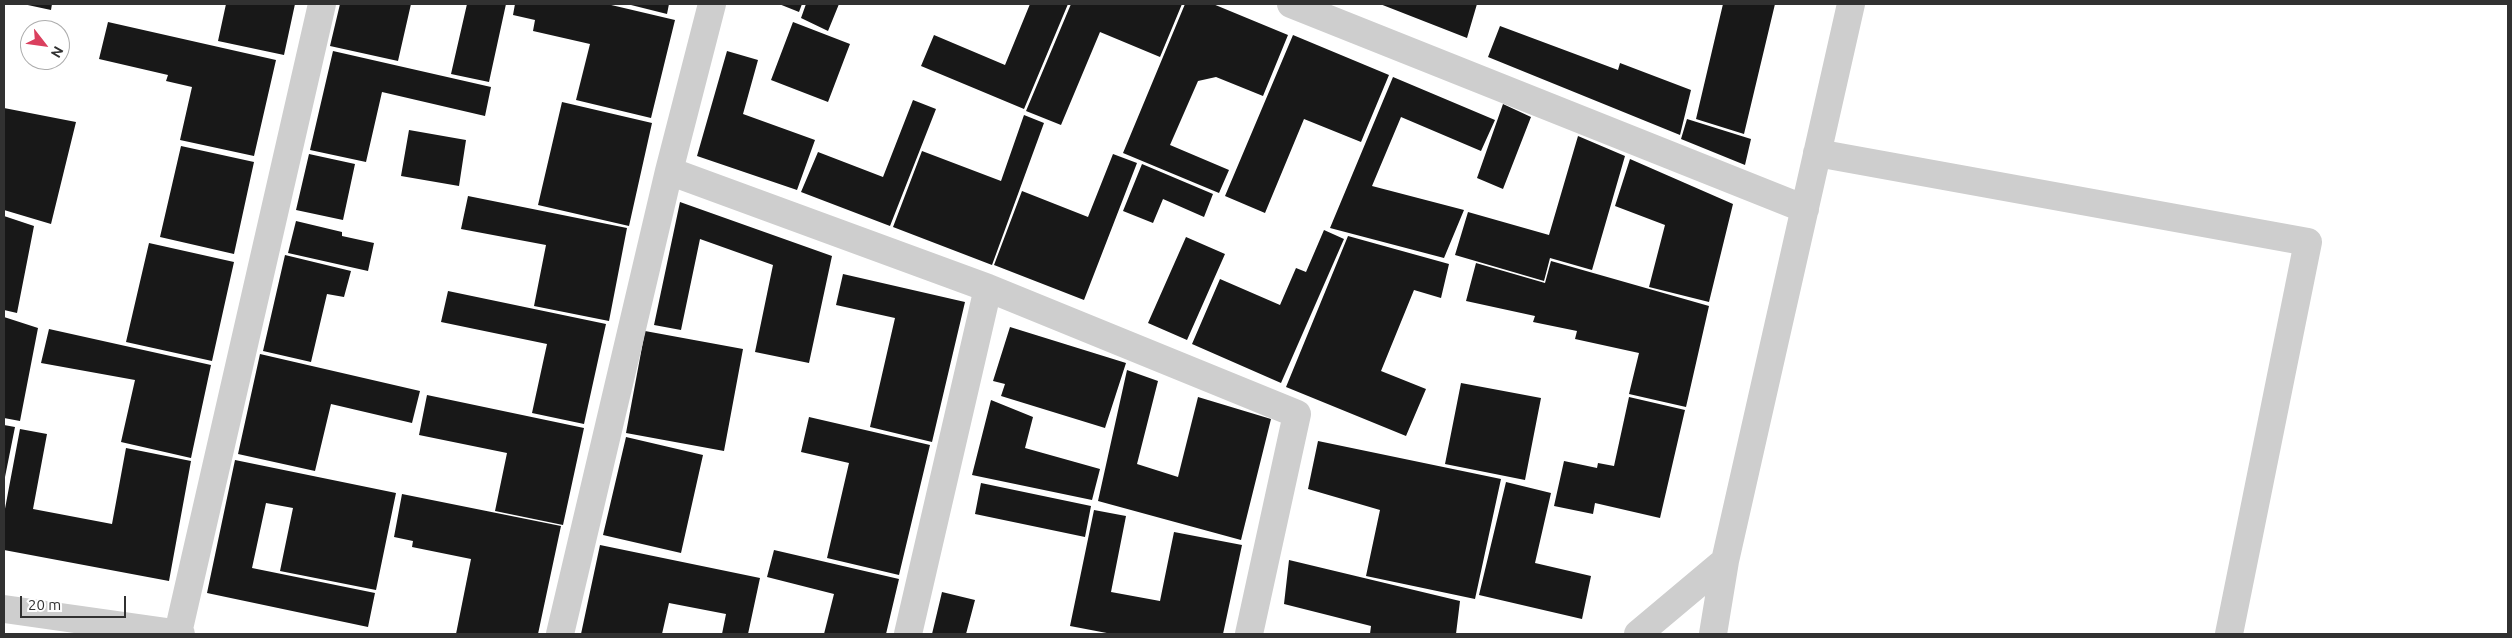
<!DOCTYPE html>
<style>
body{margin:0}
#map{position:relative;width:2512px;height:638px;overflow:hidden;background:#fff;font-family:Ubuntu,sans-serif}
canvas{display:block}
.frame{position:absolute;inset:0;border:5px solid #313131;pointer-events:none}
.north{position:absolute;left:20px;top:20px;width:50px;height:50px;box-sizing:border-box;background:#fff;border:1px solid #adadad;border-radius:50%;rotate:120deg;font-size:14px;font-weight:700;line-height:20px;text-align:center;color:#313131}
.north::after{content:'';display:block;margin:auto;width:18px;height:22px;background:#da405e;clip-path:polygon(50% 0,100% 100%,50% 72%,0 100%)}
.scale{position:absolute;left:20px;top:596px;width:106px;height:22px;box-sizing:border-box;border:2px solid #313131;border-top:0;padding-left:6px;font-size:15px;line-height:18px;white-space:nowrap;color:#313131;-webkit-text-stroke:4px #fff;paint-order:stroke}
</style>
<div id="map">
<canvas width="2512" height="638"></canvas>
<div class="frame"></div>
<div class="north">N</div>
<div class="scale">20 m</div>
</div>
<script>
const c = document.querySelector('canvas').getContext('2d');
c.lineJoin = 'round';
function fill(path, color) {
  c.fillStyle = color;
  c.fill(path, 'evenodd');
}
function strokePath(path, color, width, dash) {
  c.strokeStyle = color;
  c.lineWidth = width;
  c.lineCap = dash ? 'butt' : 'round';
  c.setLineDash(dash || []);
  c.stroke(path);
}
fill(new Path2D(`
 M23 4H52L51 10Z
 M226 4H295L284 55 218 41Z
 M340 4H411L398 61 330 46Z
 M467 4H506L489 82 451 74Z
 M515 4H607L675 20 651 118 576 100 590 44 533 31 535 20 513 15Z
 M627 4H669L667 14Z
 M779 4H802L799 12Z
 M806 4H839L828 31 801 18Z
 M1030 4H1068L1024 109 921 66 934 35 1005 65Z
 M1071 4H1182L1160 57 1100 32 1061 125 1026 111Z
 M1185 4H1213L1288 35 1263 96 1216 77 1198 81 1170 145 1229 170 1219 193 1123 153Z
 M1380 4H1477L1467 38Z
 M1723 4H1775L1744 134 1696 119Z
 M108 22 276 60 254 156 180 140 192 87 166 81 168 75 99 59Z
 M793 22 850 44 828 102 771 80Z
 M1500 26 1618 70 1620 63 1691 90 1680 135 1488 57Z
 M1293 35 1389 75 1361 142 1304 119 1265 213 1225 196Z
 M333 51 491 87 485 116 382 92 366 162 310 150Z
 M727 51 758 60 743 114 815 140 797 190 697 156Z
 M1393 77 1495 120 1481 151 1401 117 1372 186 1464 210 1444 258 1330 228Z
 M913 100 936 109 890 226 801 192 818 152 883 177Z
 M562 102 652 123 629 226 538 205Z
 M1503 104 1531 117 1503 189 1477 178Z
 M4 108 76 122 51 224 4 210Z
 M1024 115 1044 123 992 265 893 227 922 151 1001 181Z
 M1687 119 1751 139 1745 165 1681 139Z
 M409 130 466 140 459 186 401 176Z
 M1578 136 1625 156 1592 270 1550 258 1544 281 1455 255 1468 212 1549 235Z
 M181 146 254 162 234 254 160 237Z
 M309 154 355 164 343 220 296 210Z
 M1113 154 1137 163 1084 300 994 265 1022 191 1088 217Z
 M1630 159 1733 204 1709 302 1649 287 1665 225 1615 206Z
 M1142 164 1213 194 1204 217 1163 199 1153 223 1123 211Z
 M468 196 627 228 609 321 534 306 546 245 461 229Z
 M680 202 832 256 809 363 755 352 773 265 700 239 681 330 654 325Z
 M4 216 34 226 17 313 4 310Z
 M296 221 342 232V236L374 243 368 271 288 253Z
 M1324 230 1344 239 1281 383 1192 344 1220 279 1280 305 1296 268 1306 272Z
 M1348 236 1449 264 1441 298 1414 290 1381 371 1426 389 1406 436 1286 387Z
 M1186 237 1225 254 1187 340 1148 323Z
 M149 243 234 262 212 361 126 342Z
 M285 255 351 271 344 297 327 294 311 362 263 351Z
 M1551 261 1709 306 1686 407 1629 394 1639 353 1575 339 1577 331 1533 322 1535 316 1466 301 1476 263 1545 283Z
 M843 274 965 302 932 442 870 427 895 318 836 305Z
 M448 291 606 324 584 424 532 413 547 344 441 322Z
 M4 317 38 328 20 421 4 418Z
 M1010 327 1126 363 1105 428 1001 396 1005 384 993 381Z
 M49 329 211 365 191 458 121 442 135 380 41 363Z
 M645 331 743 349 724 451 626 433Z
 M260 354 420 391 412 423 331 404 315 471 238 454Z
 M1127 370 1158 381 1137 464 1178 477 1198 397 1271 419 1241 540 1098 501Z
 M1461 383 1541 398 1525 480 1445 464Z
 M427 395 584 428 563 525 495 511 507 453 419 435Z
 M1629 397 1685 410 1660 518 1595 503 1593 514 1554 506 1564 461 1597 468 1598 463 1614 466Z
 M991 400 1033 417 1025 448 1100 469 1092 500 972 475Z
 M809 417 930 445 899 575 827 558 849 463 801 452Z
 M4 425 15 427 5 477H4Z
 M20 429 47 434 33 509 112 524 126 448 191 461 169 581 4 550V514Z
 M626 437 703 455 681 553 603 535Z
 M1318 441 1501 479 1475 599 1366 576 1380 510 1308 489Z
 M235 460 396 493 376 590 280 571 293 508 266 503 252 568 375 593 368 627 207 593Z
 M1506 482 1551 493 1535 563 1591 576 1582 619 1479 595Z
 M981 483 1091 506 1085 537 975 514Z
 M402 494 561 526 538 634H456L471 559 412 547 413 541 394 537Z
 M1094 510 1126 516 1111 592 1160 601 1174 532 1242 545 1223 634H1112L1070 626Z
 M600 545 760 578 748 634H722L726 614 669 603 662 634H581Z
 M774 550 899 579 886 634H824L834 594 767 577Z
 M1289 560 1460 601 1456 634H1370L1371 626 1284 604Z
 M942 592 975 600 966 634H932Z`), '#181818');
strokePath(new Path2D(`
 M1291 4 1805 209
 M1817 153 2308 242 2229 634
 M669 171 988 288 1297 414 1249 634
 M4 609 181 634
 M178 633 322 4
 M560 634 669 171 712 4
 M908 634 988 288
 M1638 634 1725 561
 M1713 634 1725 561 1851 4`), '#cecece', 28);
</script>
